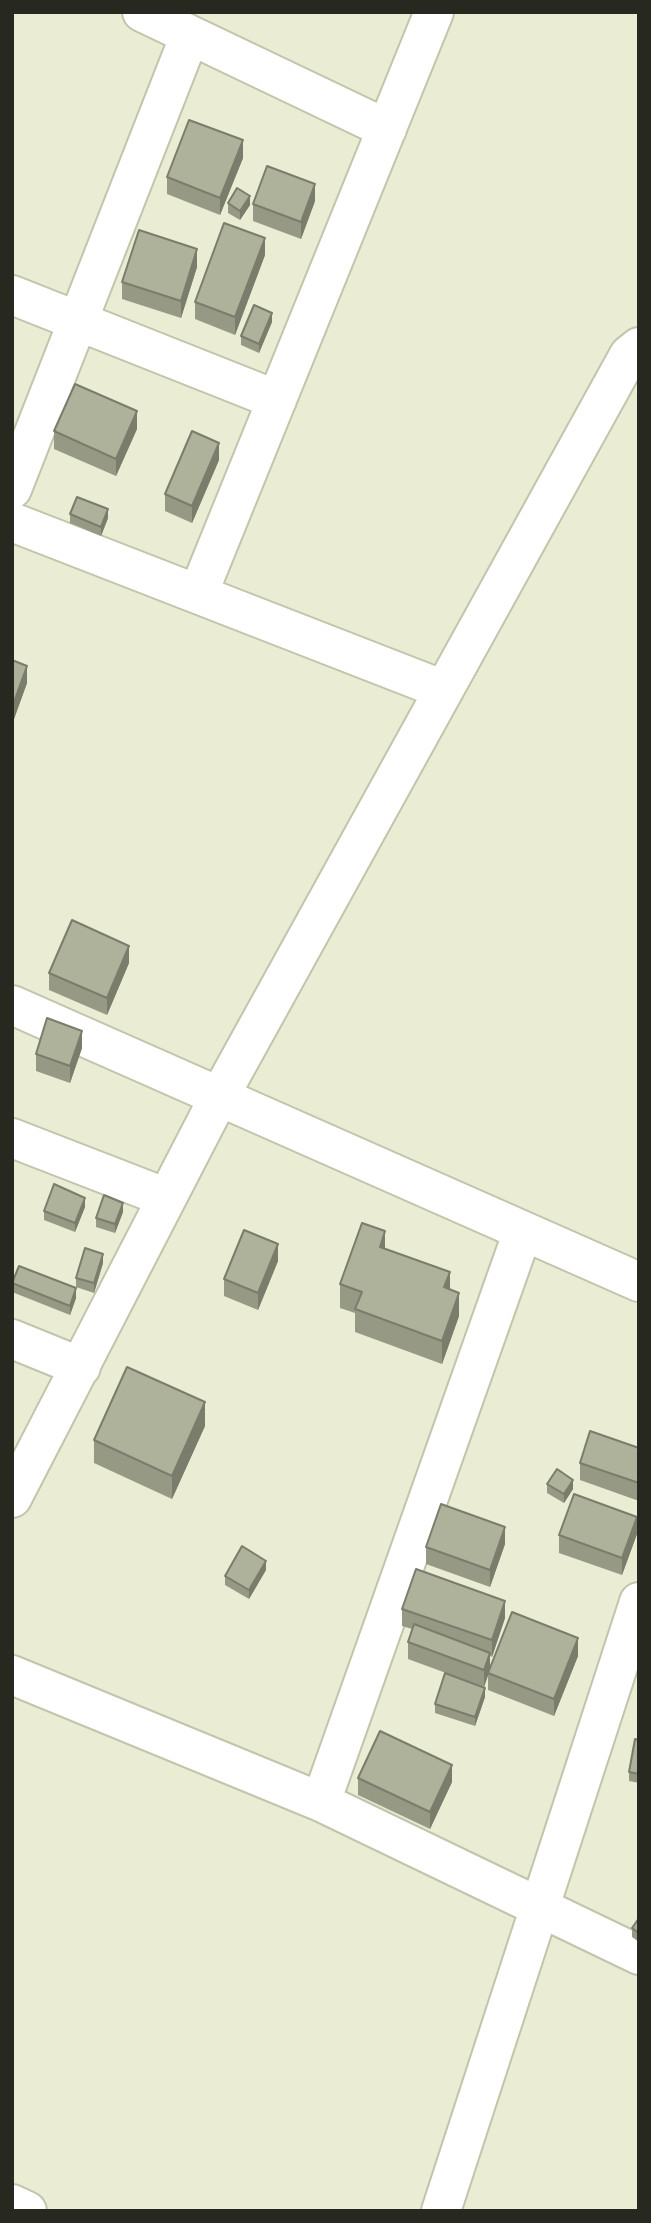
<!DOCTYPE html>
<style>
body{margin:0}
#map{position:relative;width:651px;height:2223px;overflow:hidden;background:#eaedd3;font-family:"Noto Sans",sans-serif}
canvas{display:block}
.frame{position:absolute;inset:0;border:14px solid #27281f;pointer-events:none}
</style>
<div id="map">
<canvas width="651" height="2223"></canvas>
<div class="frame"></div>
</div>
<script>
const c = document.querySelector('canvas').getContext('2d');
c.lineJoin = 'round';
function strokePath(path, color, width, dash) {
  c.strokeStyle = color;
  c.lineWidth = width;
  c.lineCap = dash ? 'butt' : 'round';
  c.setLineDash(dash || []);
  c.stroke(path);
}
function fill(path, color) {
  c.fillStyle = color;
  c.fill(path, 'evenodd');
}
const minor = new Path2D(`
 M142 12 387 129
 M12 295 277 400
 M12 489 190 35
 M12 522 444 690
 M198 594 434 12
 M12 1005 639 1282
 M12 1138 167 1198
 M12 1339 81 1367
 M12 1498 219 1097 629 355 639 347
 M12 1675 321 1802 639 1955
 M321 1802 523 1231
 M12 2204 27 2211
 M441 2211 639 1602`);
strokePath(minor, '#c2c5ac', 42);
strokePath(minor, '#fff', 38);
fill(new Path2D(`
 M243 158 220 215 167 194V177Z
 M315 201 301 239 253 221V204Z
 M228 203 250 205 240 220 228 213Z
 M265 255 235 335 195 319V302Z
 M197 267 181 318 122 299V282Z
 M272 322 259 353 241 345V336Z
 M137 429 116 476 54 449V431Z
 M219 460 192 523 165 511V494Z
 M70 514 108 518 101 536 70 523Z
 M12 660 27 683 14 719H12Z
 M129 963 107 1015 49 990V973Z
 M82 1048 70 1083 36 1071V1054Z
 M85 1207 75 1232 44 1220V1211Z
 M123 1212 115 1233 96 1227V1218Z
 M385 1249 450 1290 459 1316 442 1364 355 1332V1313L340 1308V1284Z
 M278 1261 258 1310 224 1296V1279Z
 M103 1263 94 1293 76 1287V1278Z
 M12 1281 76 1298 70 1315 12 1292Z
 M205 1426 172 1499 94 1463V1440Z
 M639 1448V1501L580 1480V1463Z
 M547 1484 573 1489 564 1503 547 1493Z
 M637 1534 622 1575 559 1553V1535Z
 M505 1544 490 1587 426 1564V1547Z
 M266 1570 249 1599 225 1585V1576Z
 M402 1609 505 1618 492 1657 490 1656V1668L578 1656 554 1716 488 1690V1675L484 1687 408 1659V1642L412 1629 402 1626Z
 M485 1697 475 1726 435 1713V1704Z
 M639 1740V1783L629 1781V1772Z
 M358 1778 452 1782 430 1829 358 1795Z
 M639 1918V1942L632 1937V1928Z`), '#969984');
fill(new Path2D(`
 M243 140V158L220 215V198Z
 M315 184V201L301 239V222Z
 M250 196V205L240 220V211Z
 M265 238V255L235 335V317Z
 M197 249V267L181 318V301Z
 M272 313V322L259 353V344Z
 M137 411V429L116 476V459Z
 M219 443V460L192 523V506Z
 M108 509V518L101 536V527Z
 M27 666V683L14 719V702Z
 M129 946V963L107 1015V998Z
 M82 1031V1048L70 1083V1066Z
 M85 1198V1207L75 1232V1223Z
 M123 1203V1212L115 1233V1224Z
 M385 1231V1255L380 1247Z
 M278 1244V1261L258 1310V1293Z
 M103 1254V1263L94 1293V1283Z
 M450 1272V1295L444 1287Z
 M76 1288V1298L70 1315V1306Z
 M459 1293V1316L442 1364V1341Z
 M205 1402V1426L172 1499V1476Z
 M573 1480V1489L564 1503V1494Z
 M637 1517V1534L622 1575V1558Z
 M505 1527V1544L490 1587V1570Z
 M266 1561V1570L249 1599V1590Z
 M505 1601V1618L492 1657V1640Z
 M578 1638V1656L554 1716V1699Z
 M490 1653V1670L484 1687V1670Z
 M485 1688V1697L475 1726V1717Z
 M452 1765V1782L430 1829V1812Z`), '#7a7d6c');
const building = new Path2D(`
 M189 120 243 140 220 198 167 177Z
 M267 166 315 184 301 222 253 204Z
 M237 188 250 196 240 211 228 203Z
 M224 223 265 238 235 317 195 302Z
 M139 230 197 249 181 301 122 282Z
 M254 305 272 313 259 344 241 336Z
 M75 384 137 411 116 459 54 431Z
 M192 431 219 443 192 506 165 494Z
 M77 497 108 509 101 527 70 514Z
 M12 660 27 666 14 702H12Z
 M72 920 129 946 107 998 49 973Z
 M47 1018 82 1031 70 1066 36 1054Z
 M54 1184 85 1198 75 1223 44 1211Z
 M104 1195 123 1203 115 1224 96 1218Z
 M362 1223 385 1231 380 1247 450 1272 444 1287 459 1293 442 1341 355 1309 362 1292 340 1284Z
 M244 1230 278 1244 258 1293 224 1279Z
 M85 1248 103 1254 94 1283 76 1278Z
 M19 1266 76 1288 70 1306 12 1283Z
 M127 1367 205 1402 172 1476 94 1440Z
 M590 1431 639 1448V1483L580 1463Z
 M557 1469 573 1480 564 1494 547 1484Z
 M574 1494 637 1517 622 1558 559 1535Z
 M441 1504 505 1527 490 1570 426 1547Z
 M242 1546 266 1561 249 1590 225 1576Z
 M416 1569 505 1601 492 1640 402 1609Z
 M512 1612 578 1638 554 1699 488 1673Z
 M414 1624 490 1653 484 1670 408 1642Z
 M445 1673 485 1688 475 1717 435 1704Z
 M380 1731 452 1765 430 1812 358 1778Z
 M635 1739 639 1740V1774L629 1772Z
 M639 1918V1933L632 1928Z`);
fill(building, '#afb29a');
strokePath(building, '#7a7d6c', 2);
</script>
